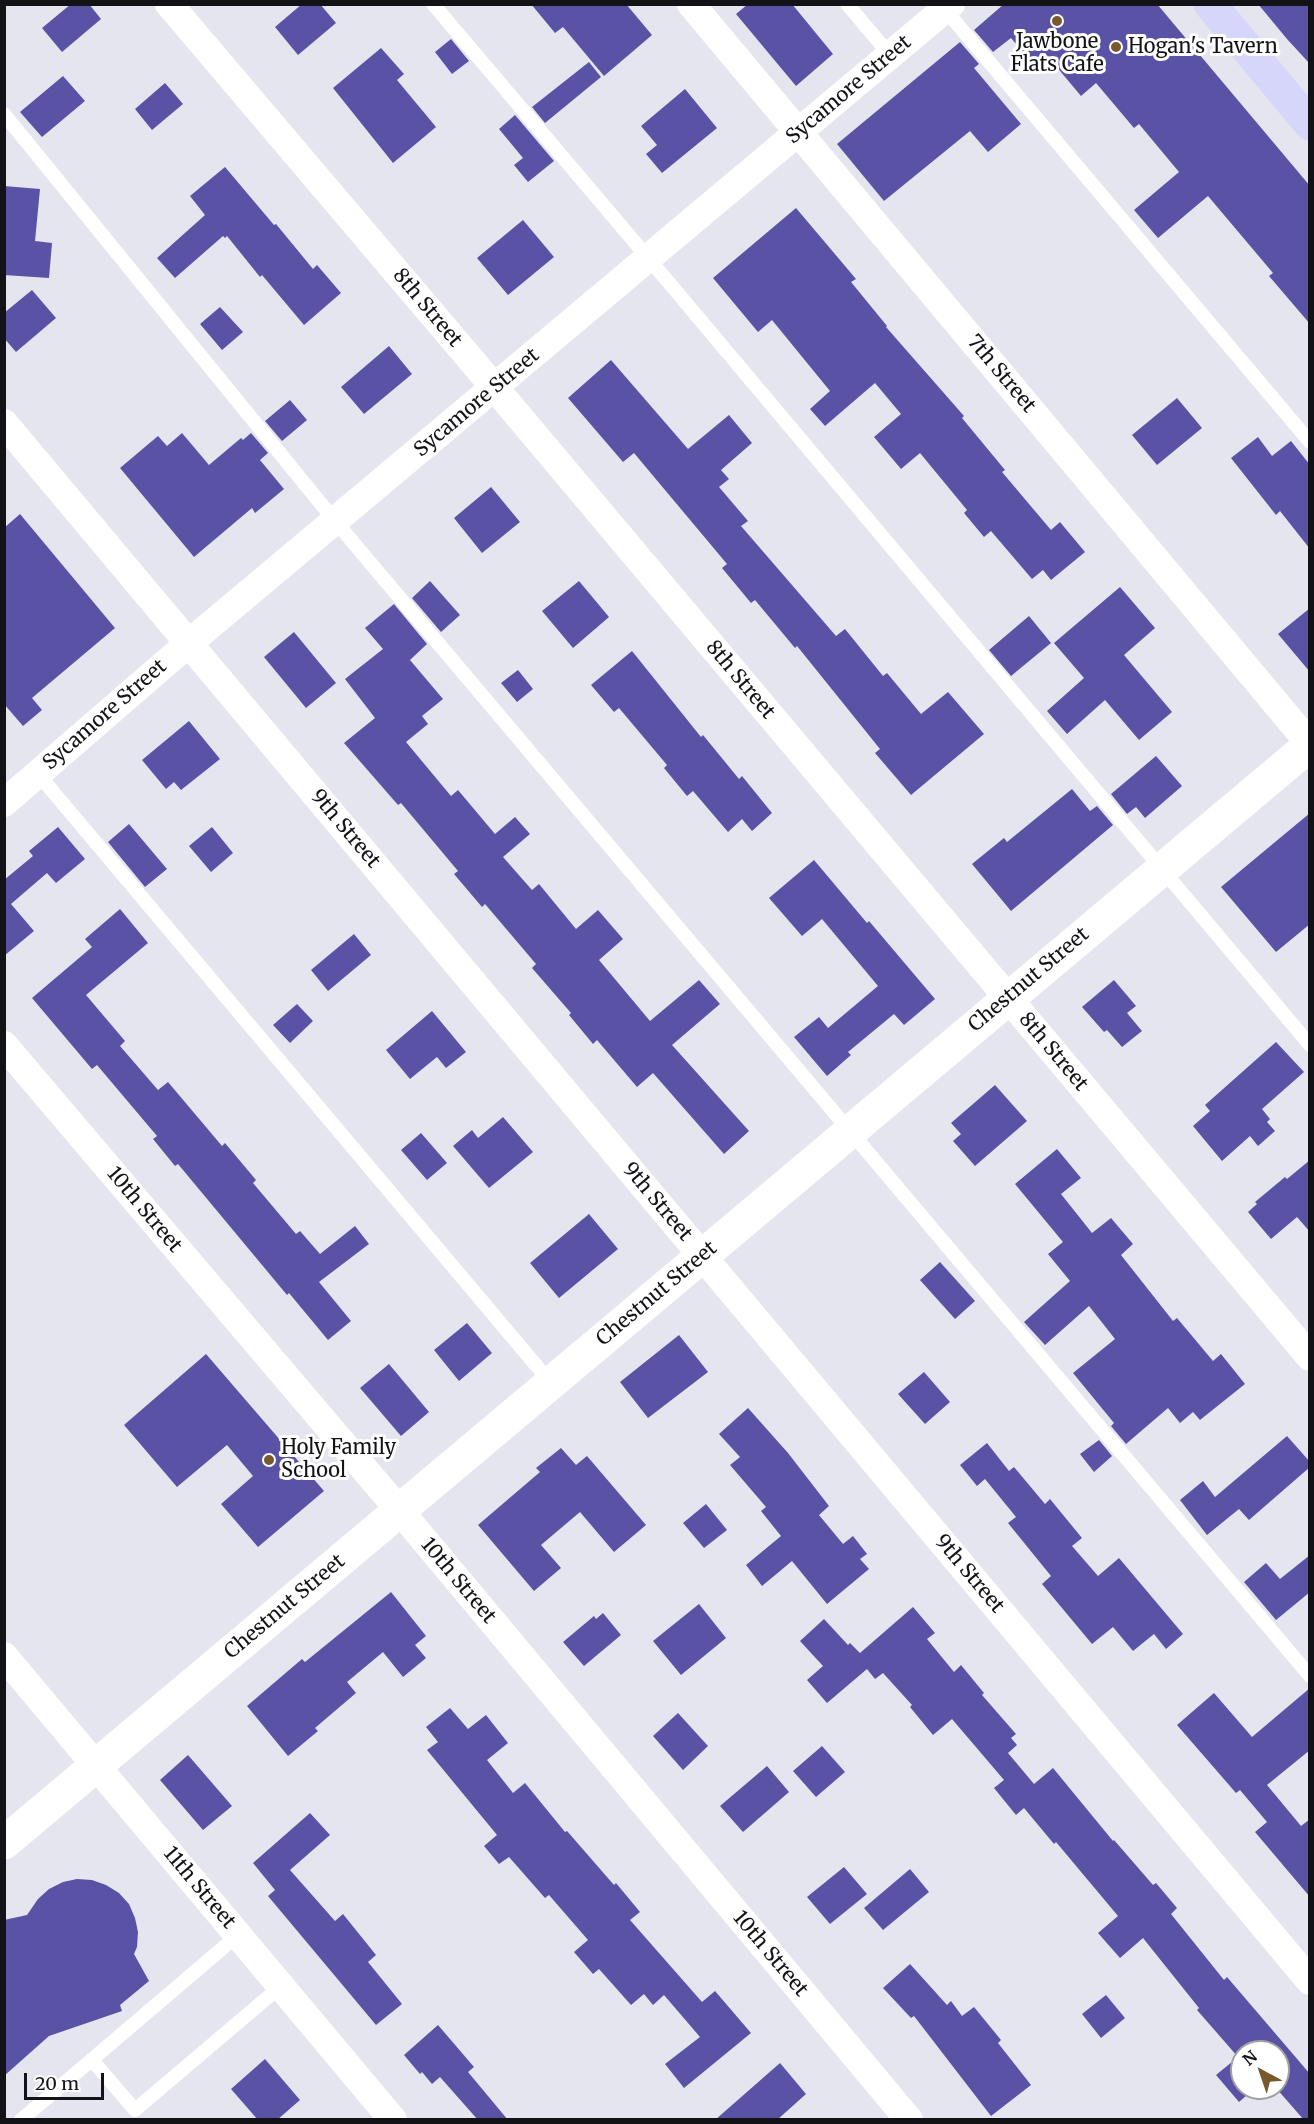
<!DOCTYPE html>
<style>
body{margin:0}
#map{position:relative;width:1314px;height:2124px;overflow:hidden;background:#e5e5f0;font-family:Merriweather,serif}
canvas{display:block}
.frame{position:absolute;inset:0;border:6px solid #131317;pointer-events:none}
.north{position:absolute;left:1230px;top:2040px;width:60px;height:60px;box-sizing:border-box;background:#fff;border:2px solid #a1a1a2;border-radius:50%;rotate:320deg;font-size:16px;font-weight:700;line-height:24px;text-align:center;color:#131317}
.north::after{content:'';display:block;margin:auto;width:21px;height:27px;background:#78592e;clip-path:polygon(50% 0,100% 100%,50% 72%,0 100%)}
.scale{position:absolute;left:24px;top:2073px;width:80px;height:27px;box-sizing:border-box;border:3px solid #131317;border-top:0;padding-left:8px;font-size:18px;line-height:21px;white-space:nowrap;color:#131317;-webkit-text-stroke:4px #fff;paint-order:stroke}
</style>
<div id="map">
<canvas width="1314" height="2124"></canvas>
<div class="frame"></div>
<div class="north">N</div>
<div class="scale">20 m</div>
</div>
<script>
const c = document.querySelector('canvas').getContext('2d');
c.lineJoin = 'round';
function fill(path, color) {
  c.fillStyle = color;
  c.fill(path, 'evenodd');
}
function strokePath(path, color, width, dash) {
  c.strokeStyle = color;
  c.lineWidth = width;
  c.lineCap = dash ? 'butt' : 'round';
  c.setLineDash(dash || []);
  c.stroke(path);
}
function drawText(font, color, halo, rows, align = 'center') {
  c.font = font + ' Merriweather,serif';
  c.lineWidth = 6;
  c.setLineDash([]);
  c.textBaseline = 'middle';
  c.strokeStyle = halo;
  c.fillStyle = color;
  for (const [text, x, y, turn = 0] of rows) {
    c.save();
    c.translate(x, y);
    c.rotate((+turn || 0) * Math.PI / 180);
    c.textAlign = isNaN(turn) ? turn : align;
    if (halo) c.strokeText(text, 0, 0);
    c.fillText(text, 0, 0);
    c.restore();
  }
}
fill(new Path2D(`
 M71 4H89L101 19 62 52 42 28Z
 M302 4H320L336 23 298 55 275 27Z
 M531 4H626L652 35 604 76 563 27 555 33Z
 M748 4H792L833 54 796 86 736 14Z
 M1004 4H1157L1310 186V324L1269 276 1273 273 1208 196 1158 238 1134 210 1179 172 1139 124 1134 128 1096 83 1081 96 1045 53 1032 63 1011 38 993 52 974 30Z
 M1258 4H1310V64L1287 39Z
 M451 39 469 61 452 74 435 52Z
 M960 42 979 64 974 68 1021 124 988 152 970 131 884 201 837 144Z
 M381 48 404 74 397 80 436 127 393 163 333 88Z
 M589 62 601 77 545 123 532 107Z
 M63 76 85 101 42 137 20 112Z
 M165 83 183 104 152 130 135 109Z
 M685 89 717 128 662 173 646 154 657 145 641 126Z
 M515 115 554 161 528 182 514 165 523 158 499 129Z
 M225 167 274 225 276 224 313 269 317 265 341 293 304 325 262 275 260 277 227 236 225 238 223 236 175 278 157 258 205 215 190 196Z
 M4 186 40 189 35 241 52 243 49 278 4 275Z
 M796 208 856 279 851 282 887 326 886 327 964 416 962 418 1005 470 1002 472 1051 530 1060 522 1085 552 1051 580 1043 570 1032 579 991 531 984 537 964 513 967 510 920 453 901 469 874 437 901 414 875 383 825 426 810 409 830 391 772 320 758 332 713 278Z
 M523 220 554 257 508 295 477 258Z
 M32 290 56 318 16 352 4 338V313Z
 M220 307 243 332 222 350 200 324Z
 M389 346 412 374 364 414 341 387Z
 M611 360 688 449 729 415 752 443 721 470 729 479 719 487 748 521 741 526 836 636 845 629 883 676 887 673 921 714 948 692 984 734 911 795 875 753 880 749 797 646 795 648 755 600 751 603 722 568 727 564 634 453 623 462 568 398Z
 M1177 398 1202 428 1157 465 1132 435Z
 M290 400 307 420 282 441 265 421Z
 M182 433 209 465 241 438 243 440 251 433 268 453 260 460 284 489 255 513 252 508 194 557 120 468 158 436 167 446Z
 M1258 437 1272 456 1291 441 1310 465V549L1280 511 1276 515 1231 458Z
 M491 487 520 522 482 553 454 518Z
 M20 514 115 628 32 698 42 710 23 726 4 704V528Z
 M430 581 460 615 441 632 412 598Z
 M579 581 609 617 573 648 542 611Z
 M1120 587 1155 628 1124 655 1172 712 1139 740 1105 700 1067 734 1047 711 1084 678 1054 643Z
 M394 604 427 644 410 660 443 699 422 716 428 724 406 742 451 796 458 790 495 834 515 817 530 834 503 857 532 890 539 884 576 929 598 910 623 939 599 960 650 1021 699 980 720 1004 672 1045 749 1131 724 1154 653 1073 637 1087 597 1040 593 1044 569 1015 571 1013 532 968 536 964 485 904 482 907 454 874 458 871 401 803 398 805 344 743 375 718 345 679 383 649 365 628Z
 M1310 608V672L1278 634Z
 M1029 616 1051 643 1011 676 989 650Z
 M294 632 336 683 306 708 264 657Z
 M632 651 701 737 703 735 739 779 742 776 772 813 752 831 742 819 728 832 693 791 687 796 664 768 667 765 619 708 614 712 591 685Z
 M518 670 533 689 517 702 501 683Z
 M189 721 220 759 181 790 174 782 166 789 142 760Z
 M1156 756 1182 786 1145 818 1136 807 1127 814 1111 794Z
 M1072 789 1090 811 1097 806 1113 825 1011 911 972 864 1004 838 1007 842Z
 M1310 813V924L1276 952 1221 887Z
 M129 824 167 869 145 887 108 842Z
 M58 827 85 859 56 883 47 873 11 904 34 931 4 956V880L33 856 29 851Z
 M212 827 233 853 211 872 189 846Z
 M814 860 867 923 869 921 935 999 904 1025 894 1014 848 1052 851 1055 827 1076 794 1037 819 1017 828 1028 878 986 822 919 802 936 769 898Z
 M120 909 148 943 86 995 125 1041 120 1046 158 1090 168 1082 222 1146 225 1143 256 1180 253 1183 296 1234 300 1231 320 1254 355 1226 369 1244 319 1282 351 1321 328 1340 289 1293 287 1295 178 1164 175 1166 153 1139 157 1136 97 1065 92 1069 32 998 92 947 85 939Z
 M354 934 371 955 328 991 311 970Z
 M1114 980 1136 1006 1127 1013 1142 1031 1122 1047 1107 1030 1104 1032 1082 1007Z
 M297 1004 313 1021 290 1043 273 1025Z
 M432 1011 466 1052 446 1068 437 1057 410 1079 386 1050Z
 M1276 1042 1304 1072 1262 1109 1270 1119 1267 1122 1275 1131 1258 1146 1250 1136 1222 1161 1193 1126 1210 1111 1205 1105Z
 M995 1085 1027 1121 975 1166 953 1141 961 1134 951 1123Z
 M503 1117 533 1152 489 1188 453 1146 472 1130 478 1138Z
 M421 1133 447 1163 427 1180 401 1150Z
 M1057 1149 1081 1178 1061 1194 1092 1233 1111 1218 1133 1244 1121 1255 1173 1321 1177 1318 1213 1361 1221 1354 1245 1384 1200 1420 1193 1412 1180 1423 1168 1408 1126 1444 1111 1426 1114 1423 1073 1373 1115 1339 1089 1306 1045 1345 1024 1322 1070 1281 1048 1254 1063 1242 1015 1184Z
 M1310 1160V1232L1297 1217 1271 1239 1248 1212 1257 1204 1255 1202 1285 1177 1287 1179Z
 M589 1214 618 1249 559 1298 530 1263Z
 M940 1262 975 1301 955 1319 920 1280Z
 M467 1323 492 1353 459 1381 434 1350Z
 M679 1335 708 1372 648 1418 620 1382Z
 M206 1354 324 1491 258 1547 221 1504 253 1476 227 1445 177 1487 124 1425Z
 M389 1364 429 1412 401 1436 360 1388Z
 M924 1372 950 1402 925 1424 898 1394Z
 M748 1408 788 1453 829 1506 819 1515 843 1544 853 1536 867 1554 860 1559 869 1569 827 1604 792 1561 762 1586 746 1565 781 1536 761 1511 766 1507 730 1465 740 1457 719 1434Z
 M1287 1436 1310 1462V1467L1249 1520 1239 1509 1207 1535 1180 1500 1203 1481 1215 1497Z
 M1099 1440 1112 1456 1094 1472 1080 1454Z
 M987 1443 1009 1471 1014 1467 1045 1504 1050 1499 1082 1538 1072 1546 1098 1576 1119 1558 1183 1634 1166 1649 1154 1634 1133 1651 1113 1627 1092 1644 1042 1584 1051 1576 1008 1523 1016 1517 985 1479 977 1486 960 1465Z
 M561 1448 576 1465 587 1456 646 1525 614 1552 580 1512 541 1545 561 1568 534 1591 478 1525 540 1472 536 1468Z
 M706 1504 727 1530 704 1548 683 1523Z
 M1310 1555V1592L1276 1620 1244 1582 1266 1563 1280 1579Z
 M391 1592 426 1636 415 1645 426 1658 403 1677 383 1652 347 1682 356 1693 315 1728 318 1731 288 1756 247 1706 302 1659 305 1662Z
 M699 1604 726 1638 681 1675 653 1641Z
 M913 1607 935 1633 927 1639 954 1672 961 1665 984 1693 982 1695 1016 1734 1011 1738 1017 1745 1008 1753 1034 1784 1053 1768 1113 1841 1114 1840 1153 1885 1156 1883 1177 1908 1171 1914 1224 1980 1227 1977 1310 2074V2120H1304L1276 2088H1278V2052H1242V2088H1255L1239 2102 1216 2075 1238 2057 1197 2010 1199 2008 1143 1938 1120 1958 1098 1933 1118 1916 1056 1842 1054 1844 1024 1808 1016 1815 994 1788 1004 1780 952 1719 933 1735 910 1707 912 1705 883 1673 875 1679 867 1669 827 1703 807 1680 823 1666 800 1641 824 1619 848 1645 850 1643 860 1653Z
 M603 1613 621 1635 584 1666 563 1642 594 1616 596 1619Z
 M1310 1688V1750L1267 1785 1301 1826 1310 1819V1897L1255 1832 1267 1822 1240 1790 1236 1793 1177 1725 1214 1693 1252 1737Z
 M450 1708 468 1729 486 1715 508 1743 487 1760 513 1793 525 1783 565 1832 567 1831 614 1885 616 1883 640 1912 630 1920 702 2002 715 1991 751 2033 684 2088 665 2064 700 2037 664 1995 653 2005 644 1994 631 2005 599 1969 593 1974 574 1952 588 1940 549 1895 545 1898 509 1857 499 1864 484 1846 497 1835 427 1750 438 1742 426 1727Z
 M678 1713 708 1746 683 1770 653 1736Z
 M822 1746 845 1772 816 1797 793 1771Z
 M188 1755 232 1806 203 1830 160 1780Z
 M767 1766 789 1792 743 1832 720 1806Z
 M310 1813 330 1835 290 1870 335 1921 343 1914 376 1955 368 1962 402 2004 376 2025 268 1896 275 1890 253 1863Z
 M844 1867 867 1894 830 1924 807 1897Z
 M910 1869 929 1892 883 1930 864 1908Z
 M77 1879 92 1880 106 1885 119 1893 129 1904 135 1918 138 1932 137 1947 134 1954 149 1981 120 2005 122 2011 49 2036 4 2076V1920L27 1915 38 1899 49 1889 63 1882Z
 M910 1964 947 2005 951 2001 962 2016 974 2007 1001 2040 998 2043 1031 2085 991 2116 914 2016 911 2018 883 1988Z
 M1106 1995 1125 2018 1101 2038 1082 2014Z
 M438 2025 474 2067 468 2072 508 2120H478L440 2077 432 2084 422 2072 420 2074 404 2055Z
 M265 2059 300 2100 277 2120H258L231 2089Z
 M780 2063 806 2094 777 2120H715Z`), '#5952a5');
strokePath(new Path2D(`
 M433 4 649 259 1310 1045
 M847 4 891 56
 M942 6 1310 442
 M4 114 335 521 1310 1676
 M38 774 551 1383
 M92 2060 135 2110 281 1986
 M21 2120 238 1935`), '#fff', 14);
strokePath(new Path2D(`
 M169 4 495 388 1310 1357
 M691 4 1310 744
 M4 423 1310 1981
 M4 803 189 643 951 4
 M4 1045 400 1511 909 2120
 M4 1656 393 2120`), '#fff', 28);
strokePath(new Path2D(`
 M4 1843 1310 745`), '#fff', 33);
strokePath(new Path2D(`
 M1210 4 1310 124`), '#d6d6fb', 33);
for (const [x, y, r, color] of [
 [1057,21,6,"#78592e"],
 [1116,47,6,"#78592e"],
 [269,1460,6,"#78592e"]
]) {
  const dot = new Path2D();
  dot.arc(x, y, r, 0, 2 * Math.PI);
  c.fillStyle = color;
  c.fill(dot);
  strokePath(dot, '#fff', 2);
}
drawText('20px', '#131317', '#fff', [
 ["Jawbone",1057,42,"center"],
 ["Flats Cafe",1057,65,"center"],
 ["Hogan's Tavern",1128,47],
 ["Holy Family",281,1448],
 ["School",281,1471]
], 'left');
drawText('20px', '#131317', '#fff', [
 ["Sycamore Street",849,90,-40],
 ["8th Street",427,308,50],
 ["7th Street",1001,374,50],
 ["Sycamore Street",477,403,-40],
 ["8th Street",740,680,50],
 ["Sycamore Street",105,715,-41],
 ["9th Street",345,829,50],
 ["Chestnut Street",1029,980,-40],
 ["8th Street",1053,1052,50],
 ["9th Street",657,1202,50],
 ["10th Street",144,1210,50],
 ["Chestnut Street",657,1294,-40],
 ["9th Street",969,1574,50],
 ["10th Street",458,1581,50],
 ["Chestnut Street",285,1607,-40],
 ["11th Street",199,1888,50],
 ["10th Street",770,1954,50]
]);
</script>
